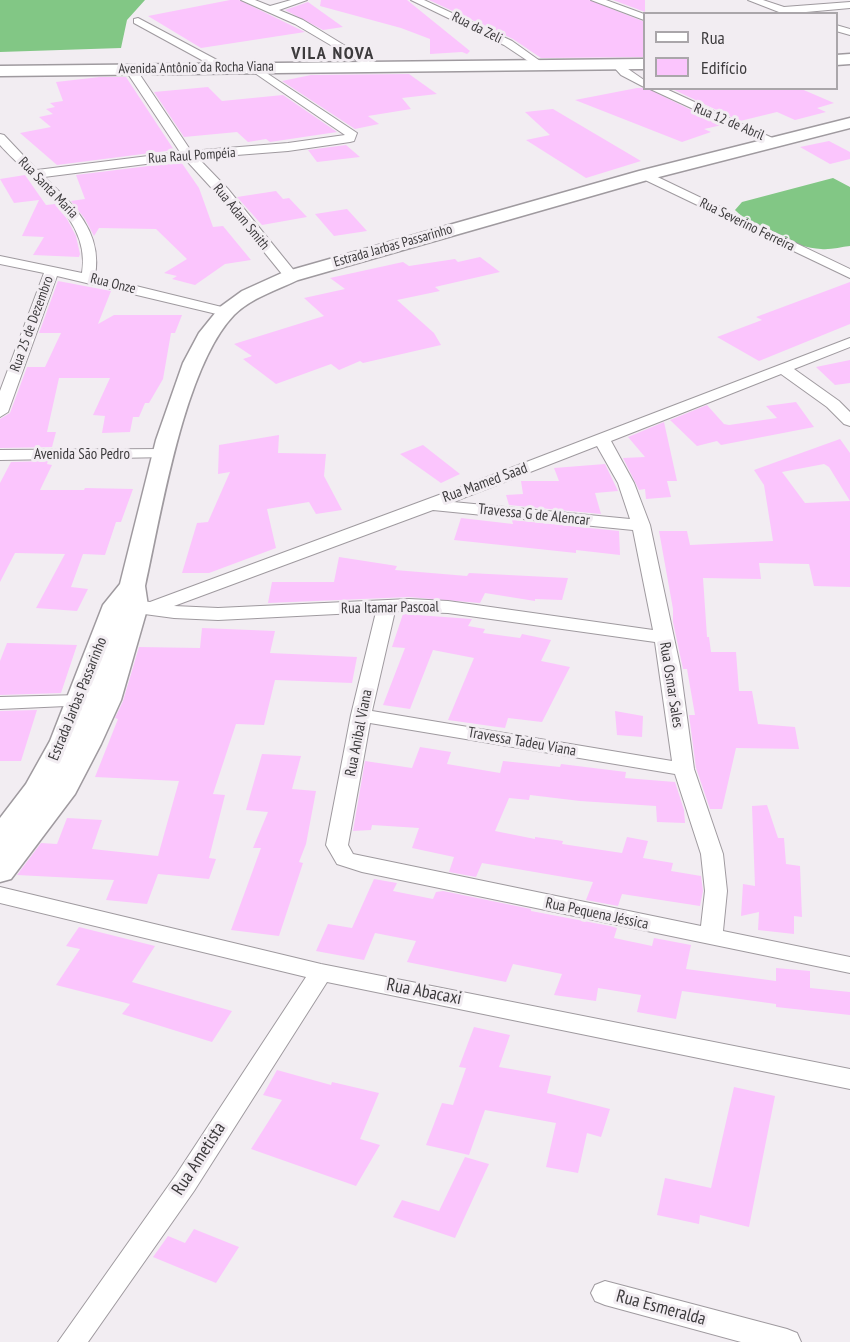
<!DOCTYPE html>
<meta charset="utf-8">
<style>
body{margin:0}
#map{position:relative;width:850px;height:1342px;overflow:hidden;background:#f2edf2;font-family:"PT Sans Narrow",sans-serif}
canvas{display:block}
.legend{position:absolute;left:643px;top:12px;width:195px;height:78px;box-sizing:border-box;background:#f2edf2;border:2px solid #aaa6aa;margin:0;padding:8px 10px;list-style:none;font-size:18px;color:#3d3b3d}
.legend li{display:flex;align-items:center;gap:12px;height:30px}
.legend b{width:30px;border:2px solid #aaa6aa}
</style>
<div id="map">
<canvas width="850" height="1342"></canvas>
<ul class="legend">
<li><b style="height:8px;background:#fff"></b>Rua</li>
<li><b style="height:16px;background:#fbc5fd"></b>Edifício</li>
</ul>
</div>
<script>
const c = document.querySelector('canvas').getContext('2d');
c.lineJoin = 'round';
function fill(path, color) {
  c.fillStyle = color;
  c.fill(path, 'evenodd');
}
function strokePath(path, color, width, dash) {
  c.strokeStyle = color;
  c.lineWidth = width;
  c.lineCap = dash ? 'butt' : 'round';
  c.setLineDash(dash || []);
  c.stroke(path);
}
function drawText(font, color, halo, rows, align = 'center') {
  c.font = font + ' "PT Sans Narrow",sans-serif';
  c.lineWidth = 6;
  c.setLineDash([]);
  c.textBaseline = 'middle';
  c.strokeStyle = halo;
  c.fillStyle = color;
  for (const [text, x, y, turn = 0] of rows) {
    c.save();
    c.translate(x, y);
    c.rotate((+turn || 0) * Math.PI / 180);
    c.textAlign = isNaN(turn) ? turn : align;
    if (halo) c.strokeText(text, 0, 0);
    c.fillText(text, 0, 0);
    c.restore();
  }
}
fill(new Path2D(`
 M0 0H145L127 20 121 48 0 52Z
 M833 178 850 187V246C841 247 830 250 821 249 796 248 752 227 735 210L742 202Z`), '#82c785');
fill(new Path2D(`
 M230 0H239L305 32 201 48 148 16Z
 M321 0H407L470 51 467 54 462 52 430 54V39L401 28 320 6Z
 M429 0H589L645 22V57L541 58 513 39Z
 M613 0H645V12Z
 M308 2 343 27 323 30 285 10Z
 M409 74 437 94 402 98 411 109 368 116 379 124 355 129 282 81 311 75Z
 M100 77H126L174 150 57 165 20 133 51 127 39 117 53 114 46 109 55 107 50 103 63 101 56 82Z
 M208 87 222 101 283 95 337 132 270 142 266 139 248 142 237 132 184 137 154 92Z
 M637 88H646L722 125 704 129 711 132 682 142 575 100Z
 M670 88H799L834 103 817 108 826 112 795 120 777 112 740 121Z
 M553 109 641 161 586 178 526 140 550 135 525 112Z
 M829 141 850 152V159L830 164 800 147Z
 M346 145 360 157 317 162 308 150Z
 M181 162 199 188 213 227 223 226 251 260 225 264 195 285 172 279 177 276 164 273 187 259 156 229 99 228 94 236 85 219 71 201 85 199 76 175Z
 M25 175 46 205 55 204 67 219 76 236 80 254 79 257 33 255 44 237 22 236 39 200 14 203 0 179Z
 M276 191 283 199 289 198 307 217 262 225 237 197Z
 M347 209 367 231 334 236 315 214Z
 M480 257 500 272 435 287 440 291 397 300 434 333 441 345 363 363 360 361 339 370 331 364 276 384 243 359 252 356 234 344 324 316 304 298 345 289 330 278 403 262 409 266 455 259 458 262Z
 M58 281 111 291 98 324 114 315H182L175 333H171L163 379 149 403H145L139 417H133L130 432 102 433 105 416 93 415 110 378H59L47 432H56L52 447 0 448V419L10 413 27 367H45L61 333H39Z
 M850 282V324L759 361 717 337 762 320 756 317Z
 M850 360V383L835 385 816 367Z
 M796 402 814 427 721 445 717 441 697 446 670 420 707 405 724 424 729 425 777 418 766 406Z
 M664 422 677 481H667L671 497 646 499 645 489 639 490 623 458 645 457 628 437Z
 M279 435 278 453 326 454 324 476 342 510 316 514 309 502 267 509 276 548 209 573H182L197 523 208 522 230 472 218 474 219 445Z
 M840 439 850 453V501L829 467 824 464 782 472 805 503 850 501V587L814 586 809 564 759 563 761 579 703 578 707 637H709L711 652H736L739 691H752L758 724 795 727 799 749 736 748 722 809H710L696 768 689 715H695L687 669H683L673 622V609L659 531H687L690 545 773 541 764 485 754 470Z
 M423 445 460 474 441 483 400 454Z
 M48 461 47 464 52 465 40 490H84L85 488 133 489 121 522H116L105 555 83 554 71 587 88 589 77 611 36 608 65 554 15 553 0 582V483L11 462Z
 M605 464 618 491 595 493 601 514 509 505 506 495 523 494 521 481H559L554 468Z
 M461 518 513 524 512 520 619 531 620 555 576 550V553L454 540Z
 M339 557 397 566 395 570 467 576 469 573 568 578 562 600 535 599V601L485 593 480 603 409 597 268 603 272 582H334Z
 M403 614 472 619 468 626 485 629 483 633 520 638 522 634 551 640 541 661 570 667 542 722 508 718 505 728 448 720 474 658 433 650 410 709 383 705 405 648 392 647Z
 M202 628 275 631 270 653 357 657 352 683 275 680 264 725 236 724 213 794 225 795 209 858 216 859 209 879 158 874 147 904 106 900 114 880 17 875 41 843 57 844 67 818 102 820 92 849 158 856 179 781 95 777 118 719 115 718 123 701 139 647 200 648Z
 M7 643 77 645 61 693 0 695V661Z
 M37 710 21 761H0V711Z
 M615 711 643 716 642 737 617 735Z
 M420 747 451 752 447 764 500 773 503 761 560 767 561 764 626 772 625 778 675 782 684 810 685 823 657 822 656 806 580 801 530 795 529 800 509 798 495 831 535 839V837L563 841 562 844 622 853 627 837 648 841 643 858 673 863 671 871 701 876 703 891 700 906 622 894 618 906 586 900 593 882 482 863 476 877 449 872 454 857 412 848 419 828 372 825 371 830 353 831 365 761 412 768Z
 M262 754 301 756 292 789 316 791 306 844 299 862 303 863 279 936 231 930 261 848H253L268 812 246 810Z
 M767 805 778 838H784L786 864 800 866 802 917 794 916V934L758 930 759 912 741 916 743 884 755 886 752 806Z
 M374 879 397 883 393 891 433 899 436 892 443 891 531 909V911L610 926 617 928 614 938 652 946 654 938 691 945 686 969 776 981V968L810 971V988L850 992V1015L776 1007V1004L682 991 676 1019 637 1012 641 995 598 988 596 1001 554 995 562 974 513 964 506 982 407 962 416 941 375 933 364 960 316 951 328 924 352 928Z
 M79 927 155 946 132 982 232 1011 212 1042 122 1014 130 1004 56 985 80 949 66 946Z
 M474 1027 510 1035 499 1067 551 1076 547 1093 610 1109 601 1137 587 1133 578 1173 546 1167 556 1123 485 1110 469 1155 426 1145 442 1103 453 1105 466 1068 459 1067Z
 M277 1070 331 1085 332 1082 379 1093 360 1139 380 1145 356 1186 251 1149 282 1100 263 1095Z
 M734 1087 775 1096 749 1227 700 1215 699 1224 657 1215 665 1178 711 1188Z
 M465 1157 489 1164 455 1238 393 1217 402 1200 439 1211Z
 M194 1229 239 1247 216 1283 153 1257 168 1236 185 1243Z`), '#fbc5fd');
const street = new Path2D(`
 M241 0H255L270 6 291 0H307L279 10 303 20 370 61 369 63H361L295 24Z
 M411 0H424L512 41 540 61 539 63H531L504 45Z
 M591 0H606L644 14V20Z
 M748 0H763L784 7 850 2V8L784 14Z
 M138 18 217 60 218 62 217 64H209L134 23V19Z
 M836 25 850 29V35L836 31Z
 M618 62 644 80V87L621 75 612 65Z
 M253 64 357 133 354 141 350 142 288 151 198 158 228 189 296 273 298 276 296 279H286L218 195 185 159 44 177C73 204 103 232 95 276L230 309 232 312 225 316 57 276 8 412 0 417V391L44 273 0 264V256L82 273C92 219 32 181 0 145V134L4 135 37 170 180 152 124 68 130 65 134 66 191 151 288 143 345 135 249 69V65Z
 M648 88H664L779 141 773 145 769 144Z
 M645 171 850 269V278L641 178 639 175Z
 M850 338V347L794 369 839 401 850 412V426L844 424 827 407 781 374 611 441 634 483 650 525 680 666 694 769 723 854 727 891 723 931 850 957V973L362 872 337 864 326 845 351 715 376 612 218 620 174 618 122 611 115 609 113 605 115 601 122 599 150 602 482 479ZM597 446 618 483 630 519 453 502ZM433 510 633 530 653 630 448 601 409 599 218 608 174 606ZM395 611 448 613 655 642 672 761 372 711ZM370 723 675 774 701 854 705 891 701 926 353 854 348 845Z
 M164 449 172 454 170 457 0 460V450Z
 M81 695 88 697 91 701 88 705 0 709V697Z
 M0 887 321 964 850 1069V1089L327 982 194 1191 88 1342H58L176 1175 306 977 0 903Z
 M605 1281 787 1329 797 1333 801 1342H741L605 1305 595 1301 591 1293 595 1285Z`);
const secondary = new Path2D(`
 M850 54V64L836 65V55Z
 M644 59V69L0 76V66Z
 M850 118V128L651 179 298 280C277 290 251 298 234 315 184 367 161 514 145 586L148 606 121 700 101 744 75 794 11 879 0 882V818L26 784 50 741 103 605 120 584 156 440 183 363 199 333 220 307 242 291 284 272 639 171Z`);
strokePath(street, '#9f9a9f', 2);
strokePath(secondary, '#9f9a9f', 3);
fill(street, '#fff');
fill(secondary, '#fff');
drawText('14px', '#3d3b3d', '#f2edf2', [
 ["Rua da Zeli",477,28,26],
 ["Avenida Antônio da Rocha Viana",196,68,-1],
 ["Rua 12 de Abril",729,122,23],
 ["Rua Raul Pompéia",192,156,-4],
 ["Rua Santa Maria",48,188,46],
 ["Rua Adam Smith",241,217,51],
 ["Rua Severino Ferreira",747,225,26],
 ["Estrada Jarbas Passarinho",393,246,-16],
 ["Rua Onze",113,284,14],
 ["Rua 25 de Dezembro",32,324,-70]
]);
drawText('15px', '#3d3b3d', '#f2edf2', [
 ["Avenida São Pedro",82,455],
 ["Rua Mamed Saad",485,483,-20],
 ["Travessa G de Alencar",534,515,6],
 ["Rua Itamar Pascoal",390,608,-1],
 ["Rua Osmar Sales",671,685,81],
 ["Estrada Jarbas Passarinho",78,699,-68],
 ["Rua Anibal Viana",359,733,-79],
 ["Travessa Tadeu Viana",522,742,10],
 ["Rua Pequena Jéssica",597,914,12]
]);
c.letterSpacing = '1.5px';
drawText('bold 18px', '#3d3b3d', '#f2edf2', [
 ["VILA NOVA",333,54]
]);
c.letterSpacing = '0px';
drawText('18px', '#3d3b3d', '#f2edf2', [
 ["Rua Abacaxi",424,992,11],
 ["Rua Ametista",199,1159,-57],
 ["Rua Esmeralda",661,1308,15]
]);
</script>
